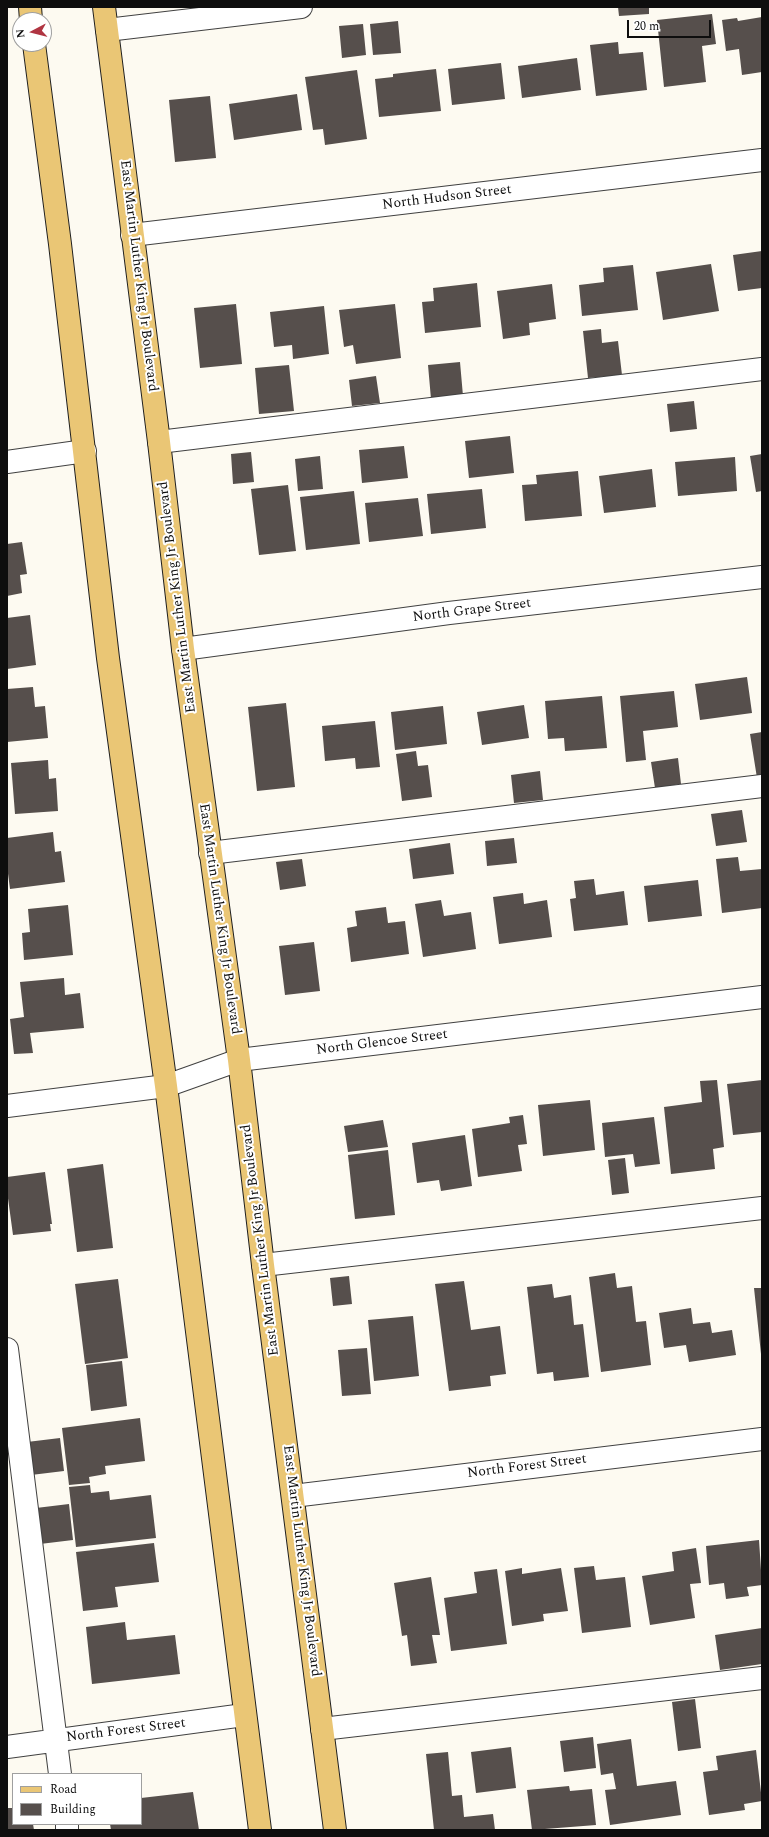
<!DOCTYPE html>
<style>
body{margin:0}
#map{position:relative;width:769px;height:1837px;overflow:hidden;background:#fdfaf1;font-family:Spectral,serif}
canvas{display:block}
.frame{position:absolute;inset:0;border:8px solid #0e0e0e;pointer-events:none}
.legend{position:absolute;left:12px;top:1773px;width:130px;height:52px;box-sizing:border-box;background:#fff;border:1px solid #9f9f9f;margin:0;padding:5px 7px;list-style:none;font-size:12px;color:#0e0e0e}
.legend li{display:flex;align-items:center;gap:8px;height:20px}
.legend b{width:20px;border:1px solid #9f9f9f}
.north{position:absolute;left:12px;top:12px;width:40px;height:40px;box-sizing:border-box;background:#fff;border:1px solid #9f9f9f;border-radius:50%;rotate:263deg;font-size:11px;font-weight:700;line-height:16px;text-align:center;color:#0e0e0e}
.north::after{content:'';display:block;margin:auto;width:14px;height:18px;background:#b03542;clip-path:polygon(50% 0,100% 100%,50% 72%,0 100%)}
.scale{position:absolute;left:627px;top:20px;width:84px;height:18px;box-sizing:border-box;border:2px solid #0e0e0e;border-top:0;padding-left:5px;font-size:12px;line-height:14px;white-space:nowrap;color:#0e0e0e;-webkit-text-stroke:3px #fff;paint-order:stroke}
</style>
<div id="map">
<canvas width="769" height="1837"></canvas>
<div class="frame"></div>
<ul class="legend">
<li><b style="height:5px;background:#eac675"></b>Road</li>
<li><b style="height:11px;background:#564f4c"></b>Building</li>
</ul>
<div class="north">N</div>
<div class="scale">20 m</div>
</div>
<script>
const c = document.querySelector('canvas').getContext('2d');
c.lineJoin = 'round';
function fill(path, color) {
  c.fillStyle = color;
  c.fill(path, 'evenodd');
}
function strokePath(path, color, width, dash) {
  c.strokeStyle = color;
  c.lineWidth = width;
  c.lineCap = dash ? 'butt' : 'round';
  c.setLineDash(dash || []);
  c.stroke(path);
}
function drawText(font, color, halo, rows, align = 'center') {
  c.font = font + ' Spectral,serif';
  c.lineWidth = 4;
  c.setLineDash([]);
  c.textBaseline = 'middle';
  c.strokeStyle = halo;
  c.fillStyle = color;
  for (const [text, x, y, turn = 0] of rows) {
    c.save();
    c.translate(x, y);
    c.rotate((+turn || 0) * Math.PI / 180);
    c.textAlign = isNaN(turn) ? turn : align;
    if (halo) c.strokeText(text, 0, 0);
    c.fillText(text, 0, 0);
    c.restore();
  }
}
fill(new Path2D(`
 M618 7H649V14L619 16Z
 M712 14 716 44 702 46 706 82 664 87 657 20Z
 M762 17V72L742 75 739 49 726 51 722 20 737 18 738 21Z
 M398 21 401 53 373 55 370 24Z
 M363 24 366 55 342 58 339 26Z
 M618 42 619 54 643 52 647 90 596 96 590 45Z
 M577 58 581 90 522 98 518 66Z
 M501 63 505 99 452 105 448 69Z
 M436 69 441 111 379 117 375 79 393 77V74Z
 M357 70 367 139 325 145 323 129 313 130 305 77Z
 M297 94 302 130 234 140 229 104Z
 M210 96 216 158 175 162 169 100Z
 M762 251V288L738 291 733 255Z
 M711 264 719 311 663 320 656 272Z
 M633 265 638 310 582 316 579 285 604 282 603 268Z
 M477 283 481 327 425 333 422 302 434 301 433 288Z
 M552 284 556 319 529 323 530 335 503 339 497 291Z
 M236 304 242 364 200 368 194 308Z
 M395 304 401 358 356 364 353 345 344 347 339 310Z
 M324 306 329 354 293 359 292 345 274 347 270 312Z
 M601 329 602 343 618 341 622 375 588 378 583 331Z
 M460 362 463 396 431 399 428 365Z
 M289 365 294 411 259 414 255 368Z
 M376 376 380 403 352 406 349 380Z
 M694 401 697 429 670 432 667 404Z
 M510 436 514 473 469 478 465 441Z
 M404 446 408 478 362 483 359 450Z
 M251 452 254 482 233 484 231 454Z
 M762 454V491L756 492 750 456Z
 M320 456 323 489 298 491 295 459Z
 M735 457 737 491 678 496 675 462Z
 M652 469 656 507 604 513 599 476Z
 M578 471 582 516 525 521 522 485 537 484 536 475Z
 M288 485 296 551 259 555 251 489Z
 M482 489 486 528 431 534 427 494Z
 M354 491 360 544 306 550 300 497Z
 M418 498 423 536 369 542 365 503Z
 M22 542 27 574 20 575 22 593 7 596V544Z
 M30 615 36 665 7 669V618Z
 M747 677 752 713 700 720 695 684Z
 M33 687 35 707 45 706 48 738 7 742V689Z
 M674 691 678 727 643 731 646 760 626 762 620 696Z
 M602 696 607 748 565 751 564 738 548 739 545 701Z
 M286 703 295 787 257 791 248 707Z
 M524 705 529 738 482 745 477 712Z
 M443 706 447 744 395 750 391 712Z
 M375 721 380 767 356 769 355 758 325 761 322 726Z
 M762 732V777L757 778 750 734Z
 M416 751 418 766 428 765 432 797 402 801 396 754Z
 M678 758 681 784 655 788 651 762Z
 M48 760 49 779 56 778 58 811 15 814 11 763Z
 M540 771 543 800 514 803 511 775Z
 M742 810 747 842 716 846 711 814Z
 M53 832 55 852 61 851 65 882 10 889 7 866V838Z
 M514 838 517 863 487 866 485 841Z
 M450 843 454 874 413 879 409 849Z
 M738 857 740 871 762 869V908L722 913 716 859Z
 M302 859 306 886 280 890 276 862Z
 M594 879 596 895 624 891 628 925 574 931 570 899 576 898 574 881Z
 M698 880 702 916 648 922 644 886Z
 M523 893 524 904 547 900 552 937 499 944 493 897Z
 M441 900 444 916 471 912 476 949 423 957 415 904Z
 M68 905 73 955 24 960 22 933 30 932 28 909Z
 M386 907 388 923 405 921 409 954 351 962 347 928 357 926 355 911Z
 M314 942 320 991 285 995 279 946Z
 M64 978 65 995 80 993 84 1028 30 1033 33 1053 14 1054 10 1019 24 1017 20 982Z
 M717 1080 724 1147 713 1149 715 1169 671 1174 664 1107 702 1102 700 1081Z
 M762 1080V1132L733 1135 727 1084Z
 M590 1100 595 1150 543 1156 538 1105Z
 M523 1115 527 1144 518 1145 522 1171 478 1177 472 1129 510 1123 509 1117Z
 M654 1117 660 1164 635 1167 633 1154 605 1157 602 1123Z
 M383 1120 388 1147 348 1152 344 1126Z
 M465 1135 472 1186 441 1191 439 1180 417 1183 412 1143Z
 M388 1150 395 1215 355 1219 348 1155Z
 M625 1158 629 1193 612 1195 608 1160Z
 M103 1164 113 1248 77 1252 67 1169Z
 M45 1172 52 1224H50L51 1231 13 1235 7 1191V1177Z
 M615 1273 617 1288 632 1286 636 1322 646 1321 651 1365 601 1372 589 1277Z
 M349 1276 352 1304 333 1306 330 1278Z
 M118 1279 128 1358 85 1364 75 1284Z
 M464 1281 471 1330 500 1326 506 1374 490 1376 491 1386 449 1391 435 1284Z
 M552 1284 554 1298 571 1295 574 1325 583 1324 589 1377 554 1381 553 1372 537 1374 527 1287Z
 M754 1288H762V1354H761Z
 M691 1308 693 1324 710 1322 712 1333 732 1330 736 1355 689 1362 686 1345 664 1348 659 1313Z
 M413 1316 419 1376 374 1381 368 1320Z
 M367 1348 371 1394 342 1396 338 1350Z
 M122 1361 127 1406 91 1411 86 1365Z
 M140 1418 145 1461 105 1466 106 1474 89 1477 90 1483 69 1485 62 1428Z
 M60 1438 64 1471 31 1475 27 1442Z
 M90 1485 91 1493 109 1491 110 1500 151 1495 156 1538 76 1547 69 1487Z
 M69 1504 73 1540 40 1544 36 1508Z
 M759 1540 762 1585 747 1587 749 1596 726 1599 724 1583 709 1585 706 1546Z
 M154 1543 159 1582 115 1587 118 1607 83 1611 76 1552Z
 M696 1548 701 1583 690 1584 695 1618 650 1625 642 1576 674 1571 672 1552Z
 M594 1566 596 1580 625 1577 631 1627 582 1633 574 1568Z
 M522 1568V1574L561 1568 568 1611 543 1614 544 1621 512 1626 505 1571Z
 M497 1569 507 1644 451 1651 444 1598 477 1593 474 1572Z
 M431 1577 440 1635H432L437 1663 411 1666 407 1635 402 1636 394 1583Z
 M125 1622 127 1640 175 1635 180 1674 92 1684 86 1627Z
 M762 1628V1664L720 1670 715 1635Z
 M695 1699 701 1748 678 1751 672 1702Z
 M593 1737 596 1768 564 1772 560 1741Z
 M631 1739 637 1786 676 1781 681 1815 610 1825 605 1790 616 1789 613 1773 601 1775 597 1744Z
 M511 1747 516 1788 476 1793 471 1752Z
 M756 1750 762 1801 744 1804 745 1810 709 1815 703 1772 718 1770 716 1756Z
 M448 1752 452 1796 462 1795 464 1817 493 1814 495 1830H434L426 1754Z
 M569 1786 570 1791 592 1789 596 1825 532 1830 527 1790Z
 M193 1792 199 1830H111L110 1824H141V1798Z
 M7 1808H13V1824H33L34 1830H7Z`), '#564f4c');
const minor = new Path2D(`
 M107 30 301 7
 M132 235 762 160
 M159 442 762 369
 M7 462 85 451
 M183 649 449 613 762 577
 M210 853 762 786
 M7 1106 166 1086 239 1060 762 997
 M263 1265 762 1208
 M7 1349 60 1774
 M293 1496 762 1439
 M322 1729 762 1678
 M7 1747 244 1715
 M67 1824V1830`);
const major = new Path2D(`
 M30 7 31 20
 M104 7 159 442 183 649 239 1060 263 1265 335 1830
 M34 44 60 244 108 658 166 1086 260 1830`);
strokePath(minor, '#414141', 24);
strokePath(major, '#1f1f1f', 24);
strokePath(minor, '#fff', 22);
strokePath(major, '#eac675', 22);
drawText('14px', '#0e0e0e', '#fff', [
 ["North Hudson Street",447,198,-7],
 ["East Martin Luther King Jr Boulevard",138,276,83],
 ["East Martin Luther King Jr Boulevard",178,597,-97],
 ["North Grape Street",472,611,-7],
 ["East Martin Luther King Jr Boulevard",219,919,82],
 ["North Glencoe Street",382,1043,-7],
 ["East Martin Luther King Jr Boulevard",261,1240,-97],
 ["North Forest Street",527,1467,-7],
 ["East Martin Luther King Jr Boulevard",301,1561,83],
 ["North Forest Street",126,1731,-7]
]);
</script>
